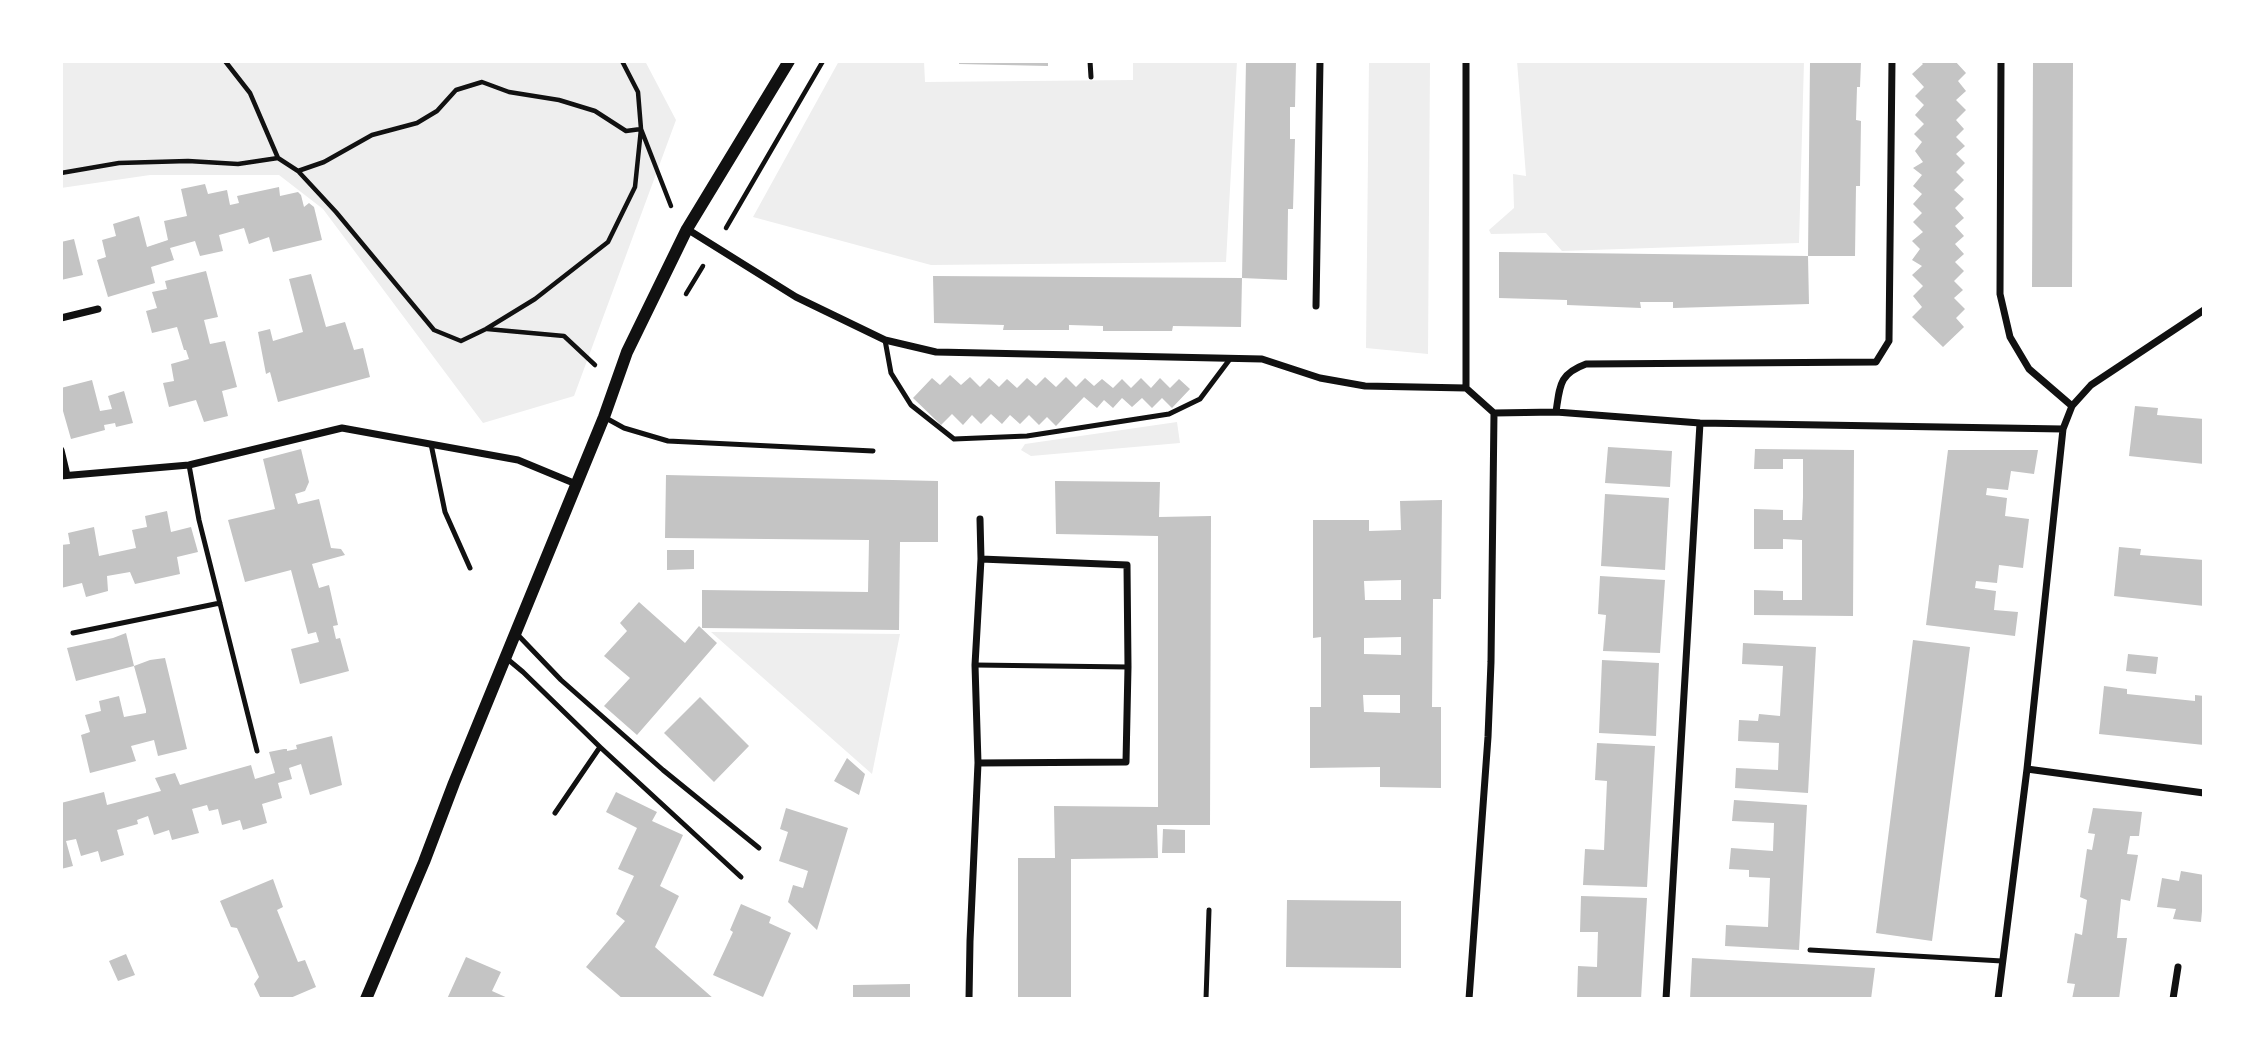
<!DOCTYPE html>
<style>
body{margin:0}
#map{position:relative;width:2265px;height:1060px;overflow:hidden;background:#fff;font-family:"Titillium Web",sans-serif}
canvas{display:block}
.frame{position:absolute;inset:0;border:63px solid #fff;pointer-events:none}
</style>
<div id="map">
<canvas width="2265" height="1060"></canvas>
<div class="frame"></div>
</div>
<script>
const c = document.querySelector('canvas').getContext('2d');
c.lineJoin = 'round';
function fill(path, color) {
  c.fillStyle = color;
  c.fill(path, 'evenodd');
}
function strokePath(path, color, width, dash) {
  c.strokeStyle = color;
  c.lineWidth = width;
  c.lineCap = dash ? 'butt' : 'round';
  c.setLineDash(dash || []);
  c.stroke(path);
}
fill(new Path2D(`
 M61 61H645L676 120 574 396 483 423 323 209 279 175H150L61 188Z
 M839 61H924L925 82 1133 80V61H1237L1226 262 931 265 753 217Z
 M1369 61H1430L1428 354 1366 348Z
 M1517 61 1728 63 1729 61H1804L1799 243 1562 251 1546 233 1491 234 1489 230 1514 208 1513 174 1526 176Z
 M1177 422 1180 443 1031 456 1021 450 1025 444Z
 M711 632 900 634 872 774Z`), '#eee');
fill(new Path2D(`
 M959 61H1048V66L959 64Z
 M1246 61H1296L1295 107H1290V139H1295L1293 209H1288L1287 280 1242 278 1241 327 1173 326 1172 331H1103V326L1069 325V330H1003L1004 325 934 323 933 276 1242 278Z
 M1810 61H1861L1860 87H1857L1856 120 1861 121 1860 186H1856L1855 256H1808Z
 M1920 61H1955L1966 73 1958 81 1966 91 1956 100 1966 110 1956 120 1964 129 1956 137 1965 146 1956 154 1965 163 1956 172 1964 180 1954 190 1964 199 1955 208 1964 218 1955 226 1964 236 1955 244 1964 254 1955 262 1964 271 1954 281 1963 290 1954 298 1965 309 1956 318 1964 327 1943 347 1912 317 1922 307 1913 296 1923 286 1912 275 1922 266 1912 260 1920 249 1912 241 1923 232 1913 222 1922 213 1913 204 1922 194 1913 186 1922 175 1913 168 1923 162 1915 151 1922 142 1914 134 1924 124 1915 115 1924 105 1915 96 1924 87 1912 74 1923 64Z
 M2033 61H2073L2072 287H2032Z
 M205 184 208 194 227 190 230 205 239 203 237 196 279 187 280 196 298 192 301 195 304 207 309 203 314 207 322 240 273 252 269 237 249 244 244 228 219 235 223 251 200 256 195 241 170 248 174 260 151 267 155 283 108 297 97 260 106 257 102 240 116 236 113 224 139 216 147 247 168 240 164 221 187 216 181 189Z
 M74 239 83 275 61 280V242Z
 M1499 252 1808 256 1809 304 1673 308V302H1640L1641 308 1567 305V300L1499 298Z
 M206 271 218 317 204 320 210 344 225 341 237 387 222 391 228 416 204 422 196 400 169 407 163 383 174 381 171 364 189 359 186 350H184L177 327 152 333 146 311 157 308 152 292 167 289 165 281Z
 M311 274 326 327 345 322 354 350 363 348 370 377 278 402 270 372 266 374 258 332 270 329 273 341 303 332 289 279Z
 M950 375 961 385 970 377 980 387 989 378 999 387 1007 379 1017 388 1027 378 1036 386 1045 377 1056 387 1066 377 1076 387 1085 378 1094 386 1102 379 1113 388 1122 379 1131 388 1141 378 1151 388 1160 378 1170 388 1179 379 1190 389 1172 408 1162 398 1152 408 1142 398 1132 407 1122 398 1113 408 1104 400 1097 408 1084 397 1056 426 1047 417 1039 425 1029 415 1020 424 1010 415 1002 424 991 414 981 424 972 415 963 425 952 414 941 425 913 398 932 378 940 385Z
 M92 380 100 411 112 409 108 396 124 391 133 423 116 427 115 423 104 425 105 430 71 439 61 404V388Z
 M2135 406 2158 408 2157 415 2204 419V464L2129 456Z
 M1608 447 1672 451 1670 487 1605 483Z
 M301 449 309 482 305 491 295 494 298 504 319 499 331 548 341 549 345 555 312 564 319 588 329 585 338 625 333 626 336 639 340 638 349 671 300 684 291 649 319 642 316 632 308 634 291 570 245 582 228 520 275 509 263 459Z
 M1755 449 1854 450 1853 616 1754 615V590L1783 591V600H1802V540L1783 539V549H1754V509L1783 510V520H1802L1803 497V459H1783V469H1754Z
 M1948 450H2038L2034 474 2011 471 2008 490 1987 488 1986 495 2007 498 2005 516 2029 519 2023 568 1999 565 1997 583 1976 581 1975 588 1996 591 1994 610 2018 612 2015 636 1926 625Z
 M666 475 938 481V542H900L899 630 702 628V590L868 592 869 540 665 538Z
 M1055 481 1160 482 1159 517 1211 516 1210 825H1157L1158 858 1071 859V999H1018V858H1055L1054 806 1158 807V536L1056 534Z
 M1605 494 1669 498 1665 570 1601 566Z
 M1442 500 1441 599H1433L1432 707H1441V788L1380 787V767L1310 768V707H1321V637L1313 638V520H1369V531L1401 530 1400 501ZM1401 580V600H1365L1364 581ZM1401 637V655L1364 654V638ZM1363 695H1400V713L1364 712Z
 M167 511 171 532 191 527 198 552 177 557 180 574 135 584 130 572 107 576 108 591 86 597 82 583 61 588V545L70 544 68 533 94 527 99 556 136 548 132 530 147 527 145 516Z
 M2119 547 2141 549 2140 555 2204 560V606L2114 596Z
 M667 550H694V569L667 570Z
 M1600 576 1665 580 1660 653 1603 651 1606 615 1598 614Z
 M639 602 685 643 699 626 717 643 637 735 604 706 630 678 604 656 627 631 620 623Z
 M126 633 134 666 150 660 165 658 187 749 158 756 154 740 131 746 136 761 90 773 81 735 90 732 85 715 101 711 99 701 119 696 124 717 146 713V710L134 666 76 681 67 648 113 638Z
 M1913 640 1970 647 1932 941 1876 933Z
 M1743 643 1816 647 1808 793 1735 788 1736 768 1778 770 1779 743 1738 741 1739 720 1758 721 1759 714 1780 716 1783 666 1742 664Z
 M2128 654 2158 657 2156 674 2126 671Z
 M1602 660 1659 663 1656 736 1599 733Z
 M2104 686 2127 689V694L2195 701V695L2204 696V745L2099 734Z
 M700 697 749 746 714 782 664 733Z
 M332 736 342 785 310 795 301 764 289 768 292 779 278 783 282 798 262 804 267 823 243 830 240 820 222 825 218 809 209 811 207 805 192 809 199 833 172 840 169 830 154 835 148 816 137 820 138 824 117 830 124 855 101 862 98 851 81 856 76 839 66 841 73 866 61 869V803L104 792 107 805 161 791 155 778 175 773 180 785 251 765 255 779 275 773 269 752 284 749H287V751L297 749 296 745Z
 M1597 743 1655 746 1647 887 1583 885 1585 849 1604 850 1607 781 1595 780Z
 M847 758 865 774 859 795 834 781Z
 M616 792 657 812 652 821 683 835 660 886 679 896 655 947 714 999H623L586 967 625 921 616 914 634 876 618 869 637 828 606 812Z
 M1734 800 1807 805 1799 950 1725 946 1726 925 1768 927 1770 878 1749 877V870L1729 869 1731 848 1773 851 1774 823 1732 821Z
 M786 808 848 828 817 930 788 902 793 885 803 888 808 871 779 861 788 832 780 829Z
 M2093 808 2142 812 2139 836H2130L2127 854 2138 855 2130 901 2121 899 2117 938H2127L2119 999H2072L2075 984 2067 983 2075 933 2082 935 2087 900 2080 897 2087 849 2092 850 2095 834 2088 833Z
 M1163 829 1185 830V853H1162Z
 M2181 871 2204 875V911H2202L2201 922 2173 919 2176 909 2157 907 2162 878 2179 881Z
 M273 879 283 907 277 910 298 962 305 960 316 987 288 999H261L254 984 259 977 237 928 231 927 220 901Z
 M1581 896 1647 898 1641 999H1577L1578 966 1597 967 1598 932H1580Z
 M1287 900 1401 901V968L1286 967Z
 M741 904 771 917 769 923 791 933 763 997 713 975 733 932 730 930Z
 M126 954 135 975 118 981 109 961Z
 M466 957 501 972 492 991 510 999H447Z
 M1692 958 1875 968 1871 999H1690Z
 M910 984V999H853V985Z`), '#c4c4c4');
strokePath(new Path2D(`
 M225 61 250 93 278 158
 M641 129 671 206
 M298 171 324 162 372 135 417 123 437 111 456 90 482 82 509 92 559 100 595 111 626 131 641 129 638 92 622 61
 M61 173 119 163 188 161 238 164 278 158 298 171 336 212 434 330 461 341 486 329 535 299 608 242 635 187 641 129
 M726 228 823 61
 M686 294 703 266
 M487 329 564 336 595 365`), '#111', 4.5);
strokePath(new Path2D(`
 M1090 61 1091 77
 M885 340 891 373 911 405 954 439 1027 436 1169 414 1200 399 1230 359
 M604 417 624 428 668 441 873 451
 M431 444 445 512 470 568
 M189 465 199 520 257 751
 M73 633 220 603
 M516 633 561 680 663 770 759 848
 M505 657 523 672 600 747 555 813
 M975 665 1128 667
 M600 747 741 877
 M1810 950 2002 961
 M1206 999 1209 910`), '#111', 5);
strokePath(new Path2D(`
 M2001 61 2000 294 2010 337 2029 369 2072 406
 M687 229 796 297 885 340 936 352 1262 359 1320 378 1365 386 1466 388
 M1316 306 1320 61
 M61 318 98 309
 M1466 388 1494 413 1556 412 1700 423 2063 429
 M1466 388V61
 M1556 412C1560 385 1559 374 1586 364L1876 362 1889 341 1892 61
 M61 450 67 475
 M61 476 189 465 342 428 518 460 576 484
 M978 763 1126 762 1128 667 1127 565 981 559
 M2027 769 2204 793
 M969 999 970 941 978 763 975 665 981 559 980 519
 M1469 999 1488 737 1491 662 1494 413
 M1666 999 1700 423
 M1998 999 2027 769 2063 429 2072 406 2091 385 2204 310
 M2173 999 2178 967`), '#111', 7);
strokePath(new Path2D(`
 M366 999 424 862 454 783 604 417 627 352 687 229 789 61`), '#111', 12);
</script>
